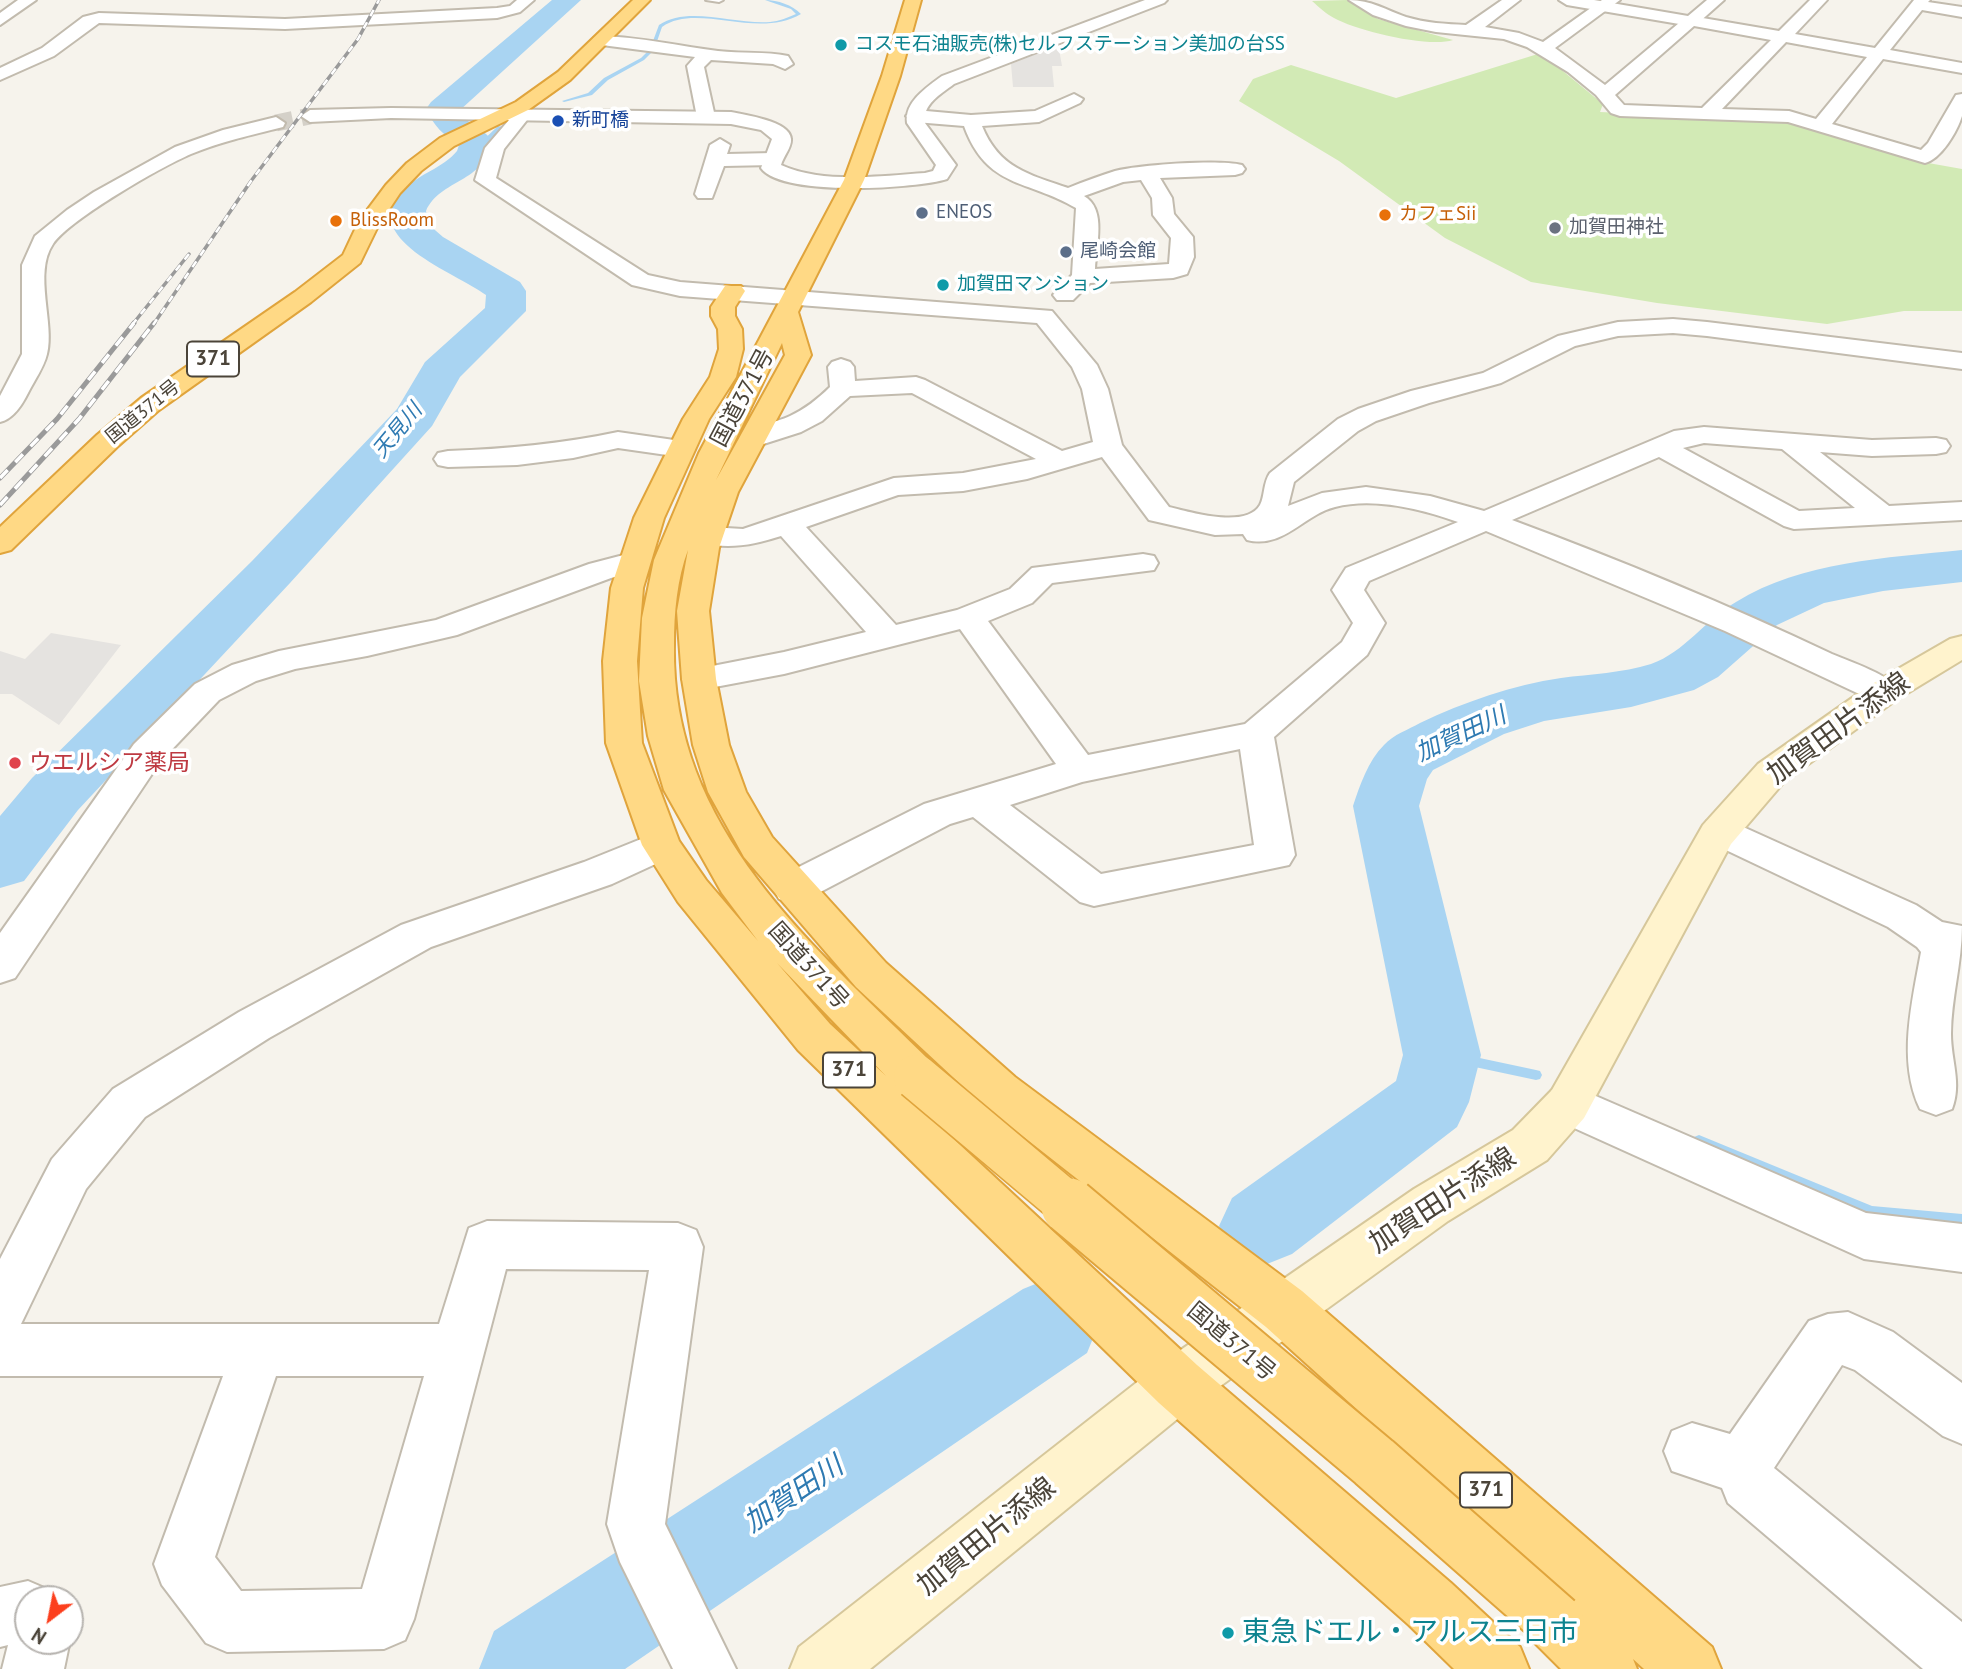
<!DOCTYPE html>
<meta charset="utf-8">
<style>
body{margin:0}
#map{position:relative;width:1962px;height:1669px;overflow:hidden;background:#f6f3ec;font-family:"PT Sans",sans-serif}
canvas{display:block}
.north{position:absolute;left:14px;top:1585px;width:70px;height:70px;box-sizing:border-box;background:#fff;border:2px solid #b7b4b0;border-radius:50%;rotate:212deg;font-size:19px;font-weight:700;line-height:28px;text-align:center;color:#4b4439}
.north::after{content:'';display:block;margin:auto;width:24px;height:32px;background:#fc3f1d;clip-path:polygon(50% 0,100% 100%,50% 72%,0 100%)}
</style>
<div id="map">
<canvas width="1962" height="1669"></canvas>
<div class="north">N</div>
</div>
<script>
const c = document.querySelector('canvas').getContext('2d');
c.lineJoin = 'round';
function fill(path, color) {
  c.fillStyle = color;
  c.fill(path, 'evenodd');
}
function strokePath(path, color, width, dash) {
  c.strokeStyle = color;
  c.lineWidth = width;
  c.lineCap = dash ? 'butt' : 'round';
  c.setLineDash(dash || []);
  c.stroke(path);
}
function drawText(font, color, halo, rows, align = 'center') {
  c.font = font + ' "PT Sans","Noto Sans JP",sans-serif';
  c.lineWidth = 7;
  c.setLineDash([]);
  c.textBaseline = 'middle';
  c.strokeStyle = halo;
  c.fillStyle = color;
  for (const [text, x, y, turn = 0] of rows) {
    c.save();
    c.translate(x, y);
    c.rotate((+turn || 0) * Math.PI / 180);
    c.textAlign = isNaN(turn) ? turn : align;
    if (halo) c.strokeText(text, 0, 0);
    c.fillText(text, 0, 0);
    c.restore();
  }
}
fill(new Path2D(`
 M1347 0 1378 19 1453 40C1429 48 1357 31 1334 18 1326 14 1319 7 1312 1Z
 M1541 53 1603 104 1600 112 1780 120 1917 161 1962 169V311H1904L1827 324 1657 303 1531 282 1445 238 1339 161 1239 101 1253 79 1291 65 1396 98Z`), '#d2eab5');
fill(new Path2D(`
 M1059 49 1062 66H1052L1054 87H1013L1011 64 1046 50Z
 M51 633 121 645 59 725 12 694H0V651L25 659Z`), '#e5e3e0');
fill(new Path2D(`
 M765 0C778 0 792 5 801 14 757 40 697 2 662 27L654 50 644 60 608 80 592 95 564 102 562 101 588 93 604 78 641 58 650 49 659 25C688 5 736 25 770 22 779 21 787 18 796 14L791 9Z
 M498 126 503 127 479 150H475V148Z
 M1442 1050 1536 1070 1540 1071 1542 1075 1540 1079 1536 1080 1442 1060 1438 1059 1436 1055 1438 1051Z
 M1699 1135 1872 1206 1962 1214V1226L1872 1218 1694 1145 1693 1141 1694 1137Z`), '#a9d4f2');
fill(new Path2D(`
 M552 0H581L459 111C467 125 484 128 492 141 485 183 440 179 426 211L428 224 443 237 520 282 526 291V311L460 377 432 426 290 583 78 810 24 881 0 888V816L32 778 252 561 397 409 425 362 485 308 486 295C457 273 354 238 404 189 419 174 443 168 457 151L459 145C444 136 433 125 426 109L431 102Z
 M1962 550V582L1883 591 1824 603 1777 625 1718 677 1694 690 1631 707 1544 721 1504 734 1433 770 1427 779 1419 806 1481 1055 1469 1102 1457 1127 1292 1254 1262 1266 1232 1254 1219 1226 1232 1198 1396 1081 1403 1055 1353 806C1360 785 1368 761 1384 745 1394 734 1408 730 1420 723 1464 702 1513 685 1561 678 1591 674 1622 673 1651 664 1685 652 1705 620 1736 602 1802 561 1887 558 1962 550Z
 M1055 1276 1087 1289 1100 1321 1087 1353 625 1669H479L494 1631 1023 1289Z`), '#a9d4f2');
strokePath(new Path2D(`
 M276 123 310 116`), '#d4d0c8', 17, [17, 9]);
const service = new Path2D(`
 M706 0H723L719 2Z`);
const minor = new Path2D(`
 M517 0H534L520 12 497 18 285 29 99 23 54 56 0 80V68L42 48 83 17 99 13 285 19 497 8 510 6Z
 M1349 0C1371 0 1386 10 1406 17 1426 23 1446 24 1466 25L1502 0H1520L1485 27 1519 33 1543 42 1602 0H1620L1555 48 1605 85 1685 18 1691 16 1779 31 1810 0H1827L1795 34 1875 48 1914 0H1930L1928 2 1962 7V17L1922 10 1890 50 1962 63V73L1883 59 1832 124 1921 150 1928 143 1956 95 1962 94C1962 100 1962 110 1962 116 1957 132 1941 159 1925 163L1788 122 1620 116 1611 113 1596 95 1568 72 1527 47 1504 39 1436 32 1406 26 1373 15ZM1694 26 1771 40 1702 108 1624 105 1615 95ZM1786 42 1867 57 1816 119 1789 111 1722 109Z
 M600 36C640 37 679 46 718 51 741 54 765 51 788 56L793 64 785 69 773 64 711 60 704 67 715 117 706 123 697 117 687 66 695 57 594 44 592 41 594 38Z
 M1074 94 1083 99 1080 103 1039 122 982 126C999 168 1028 174 1068 188 1083 182 1099 176 1115 171 1138 165 1219 159 1242 165L1245 169 1242 173 1235 175 1160 178 1172 198 1174 214 1193 237 1194 257 1187 274 1173 278 1090 283 1073 300H1057L1053 295 1072 275 1076 208C1027 179 987 189 964 126L915 122 906 116 915 110 971 115 1035 111ZM1141 180 1152 198 1153 215 1171 238 1169 264 1095 269C1096 246 1107 209 1084 196L1123 182Z
 M516 109 522 111 527 120 504 149 496 178 648 275 680 282 1052 311 1097 365 1108 389 1122 445 1169 507C1190 512 1246 529 1260 505 1265 495 1263 483 1270 473L1338 419 1358 409 1411 391 1483 373 1558 336 1618 322 1673 319 1707 322 1962 353V369L1707 336 1673 333 1618 336 1575 346 1501 383 1429 403 1376 421 1358 431 1294 482 1288 506 1322 493 1366 487 1430 496 1484 511 1674 431 1704 427 1872 440 1936 438 1946 440 1950 446 1946 452 1936 454 1872 456 1820 452 1889 506 1962 502V520L1794 529 1784 526 1659 457 1512 520C1620 560 1728 605 1832 654 1851 662 1891 675 1901 692L1896 700 1884 703 1872 700 1725 631 1486 531 1369 581 1364 590 1385 623 1367 655 1274 737 1295 855 1289 865 1094 906 1080 902 973 817 950 824 807 899 793 903 779 899 773 888 779 877 924 804 1056 764 960 629 784 674 699 690 687 687 682 679 687 671 784 652 866 632 781 536C753 545 728 550 698 542L694 536 698 530 709 527 743 529 894 478 963 473 1036 459 912 393 850 396 822 421 801 432 754 447 744 445 740 439C749 426 776 423 790 416 805 409 818 399 830 387L828 367 832 362 841 359 850 362 854 367 855 381 916 377 925 380 1062 451 1093 442 1082 389 1072 367 1037 323 680 296 632 285 475 180 485 148 509 120 507 115 510 111ZM1704 443 1782 449 1855 508 1799 511 1683 448ZM1102 457 1149 520 1215 535 1243 534 1247 540C1284 549 1303 515 1335 507 1374 497 1421 509 1458 522L1346 568 1332 590 1353 623 1342 642 1245 724 1088 755 988 621 1032 603 1052 583 1154 570 1158 563 1154 556 1143 554 1032 568 1010 589 957 610 896 625 806 527 898 495 963 491 1027 479ZM1240 749 1254 845 1101 874 1010 805 1082 782Z
 M720 139 730 145 727 154 773 153 783 159 773 165 724 166 712 198H698L695 194 710 145Z
 M618 432 681 441 691 443 695 449 691 455 681 457 618 448 573 458 517 465 448 467 438 465 434 459 438 453 448 451C506 449 561 444 618 432Z
 M635 552 646 554 650 561 646 568 611 578 457 635 367 656 295 669 256 681 219 700 160 762 15 978 0 983V933L134 744 195 684 232 665 279 651 436 620 589 564Z
 M1721 817 1916 905 1942 922 1962 926C1962 963 1951 999 1951 1034 1951 1061 1962 1083 1952 1109L1936 1115 1920 1109C1897 1061 1912 1002 1921 952L1917 947 1888 927 1707 841 1702 831 1707 821Z
 M661 831 675 835 680 845 675 855 612 884 431 947 269 1038 145 1117 86 1189 21 1324H439L469 1228 487 1221 678 1223 696 1230 703 1247 665 1524 736 1669H673L620 1562 607 1524 649 1270 506 1269 414 1619 405 1640 384 1649 227 1652 206 1643 162 1585 154 1564 223 1376H0V1259L52 1159 113 1089 239 1012 401 925 584 862ZM276 1376H424L362 1589 241 1591 215 1557Z
 M1568 1084 1866 1213 1962 1224V1272L1864 1259 1552 1118 1545 1104 1552 1090Z
 M1848 1312 1893 1332 1962 1383V1444L1943 1436 1855 1370 1842 1365 1774 1468 1962 1622V1669H1923L1728 1503 1722 1488 1672 1471 1664 1451 1672 1431 1692 1423 1730 1434 1809 1321 1828 1314Z
 M28 1581 49 1590 53 1599H28V1641L70 1640 64 1669H2L8 1645 0 1647V1587Z`);
const tertiary = new Path2D(`
 M18 0H36L0 25V13Z
 M1145 0H1167L1164 3 954 84C941 94 922 104 925 123L956 165 947 179C915 189 782 197 761 168L772 139 761 130 731 124 391 118 310 122 301 116 310 110 391 108 731 112C745 115 790 121 791 139 792 147 783 157 781 165 823 184 880 176 925 173L933 171 936 165 907 123C904 102 927 87 942 76Z
 M1559 0H1594L1688 16 1707 0H1724L1697 24 1691 26 1567 5Z
 M276 117 285 123 283 127C251 135 220 142 191 154 161 167 70 219 53 244 33 273 55 324 47 354 44 367 34 381 28 393 22 405 13 419 0 422V396L22 354V265L35 236 67 210 94 192 175 147 223 130Z`);
const secondary = new Path2D(`
 M1962 636V660L1896 700 1784 782 1731 844 1584 1118 1547 1160 1448 1221 1197 1403 870 1669H790L799 1647 1159 1365 1414 1189 1513 1130 1552 1090 1703 825 1758 764 1872 684 1950 639Z`);
const trunk = new Path2D(`
 M633 0H650L570 80 528 110 454 146 421 171 400 193 378 226 360 263 311 302 159 410 117 447 11 550 0 553V527L97 435 141 398 295 292 343 255 359 221 386 185 407 163 440 138 516 102 558 72Z
 M905 0H921L900 76 864 180 798 312 811 355 738 492 719 548 709 611 716 679 729 745 746 792 772 837 886 963 1015 1077 1302 1291 1712 1647 1721 1669H1644L1633 1659 1637 1669H1561L1535 1643 1526 1622 1535 1601 1556 1592 1561 1594 1266 1327 983 1105 856 987 744 857 708 792 693 745 682 679 677 611 688 550C677 579 674 613 674 644 670 829 812 944 932 1063L939 1077 932 1091 916 1096 903 1092 1197 1365 1451 1583 1520 1647 1529 1669H1454L1409 1625 1159 1403 798 1050 678 902 642 845 606 743 603 661 611 588 634 518 683 419 710 377 719 349 718 329 711 316V307L725 286H741L745 291 735 307V316L742 329 743 349 736 377 709 419 664 518 643 588 637 661 642 743 679 841 706 880 758 941 722 893 664 790 648 736 639 681 642 618 654 560 699 453 844 180 882 76ZM782 343 785 355 716 480ZM777 963 886 1076 830 1024Z`);
strokePath(service, '#c2bbae', 4);
strokePath(minor, '#c2bbae', 4);
strokePath(tertiary, '#c2bbae', 4);
strokePath(secondary, '#d6c79b', 4);
strokePath(trunk, '#e0a43c', 4);
fill(service, '#fff');
fill(minor, '#fff');
fill(tertiary, '#fff');
fill(secondary, '#fff3cd');
fill(trunk, '#ffd985');
const railFar1 = new Path2D(`
 M132 325 189 254
 M153 325 251 181 358 39 379 0`);
const rail = new Path2D(`
 M0 478 57 419 134 323
 M0 505 79 419 154 323`);
strokePath(railFar1, '#9a9a9a', 3.5);
strokePath(rail, '#9a9a9a', 5);
strokePath(railFar1, '#fff', 2.5, [7]);
strokePath(rail, '#fff', 3.5, [11]);
const trunkBridgeFar1 = new Path2D(`
 M916 1077 1072 1208`);
const trunkBridge = new Path2D(`
 M1069 1206 1374 1462 1556 1622`);
strokePath(trunkBridgeFar1, '#e0a43c', 47, []);
strokePath(trunkBridge, '#e0a43c', 59, []);
strokePath(trunkBridgeFar1, '#ffd985', 44);
strokePath(trunkBridge, '#ffd985', 55);
for (const [x, y, r, color] of [
 [841,45,7,"#0f9aa8"],
 [558,121,7,"#1a4fb4"],
 [922,213,7,"#5c6f8a"],
 [1385,215,7,"#e8710a"],
 [336,221,7,"#e8710a"],
 [1555,228,7,"#6b7280"],
 [1066,252,7,"#5c6f8a"],
 [943,285,7,"#0f9aa8"],
 [15,763,7,"#e0444e"],
 [1228,1633,7,"#0f9aa8"]
]) {
  const dot = new Path2D();
  dot.arc(x, y, r, 0, 2 * Math.PI);
  c.fillStyle = color;
  c.fill(dot);
  strokePath(dot, '#fff', 2.5);
}
drawText('19px', '#0d838f', '#fff', [
 ["コスモ石油販売(株)セルフステーション美加の台SS",855,45],
 ["加賀田マンション",957,285]
], 'left');
drawText('19px', '#164399', '#fff', [
 ["新町橋",572,121]
], 'left');
drawText('19px', '#4e5e75', '#fff', [
 ["ENEOS",936,213],
 ["尾崎会館",1080,252]
], 'left');
drawText('19px', '#c56008', '#fff', [
 ["カフェSii",1399,215],
 ["BlissRoom",350,221]
], 'left');
drawText('19px', '#5b616d', '#fff', [
 ["加賀田神社",1569,228]
], 'left');
drawText('19px', '#4b4439', '#fff', [
 ["国道371号",143,412,-39]
]);
for (const [x, y, w] of [
 [213,359,52],
 [849,1070,52],
 [1486,1490,52]
]) {
  const box = new Path2D();
  box.roundRect(x - w / 2, y - 17.5, w, 35, 5);
  c.fillStyle = '#fff';
  c.fill(box);
  strokePath(box, '#4b4439', 2);
}
drawText('bold 21px', '#4b4439', null, [
 ["371",213,359],
 ["371",849,1070],
 ["371",1486,1490]
]);
drawText('italic 21px', '#2e7ab2', '#fff', [
 ["天見川",398,431,-50]
]);
drawText('23px', '#4b4439', '#fff', [
 ["国道371号",743,398,-62],
 ["国道371号",808,966,48],
 ["国道371号",1231,1342,40]
]);
drawText('23px', '#be3a42', '#fff', [
 ["ウエルシア薬局",29,763]
], 'left');
drawText('italic 24px', '#2e7ab2', '#fff', [
 ["加賀田川",1461,735,-25]
]);
drawText('28px', '#4b4439', '#fff', [
 ["加賀田片添線",1839,729,-36],
 ["加賀田片添線",1443,1201,-33],
 ["加賀田片添線",987,1537,-39]
]);
drawText('italic 28px', '#2e7ab2', '#fff', [
 ["加賀田川",794,1495,-34]
]);
drawText('28px', '#0d838f', '#fff', [
 ["東急ドエル・アルス三日市",1242,1633]
], 'left');
</script>
